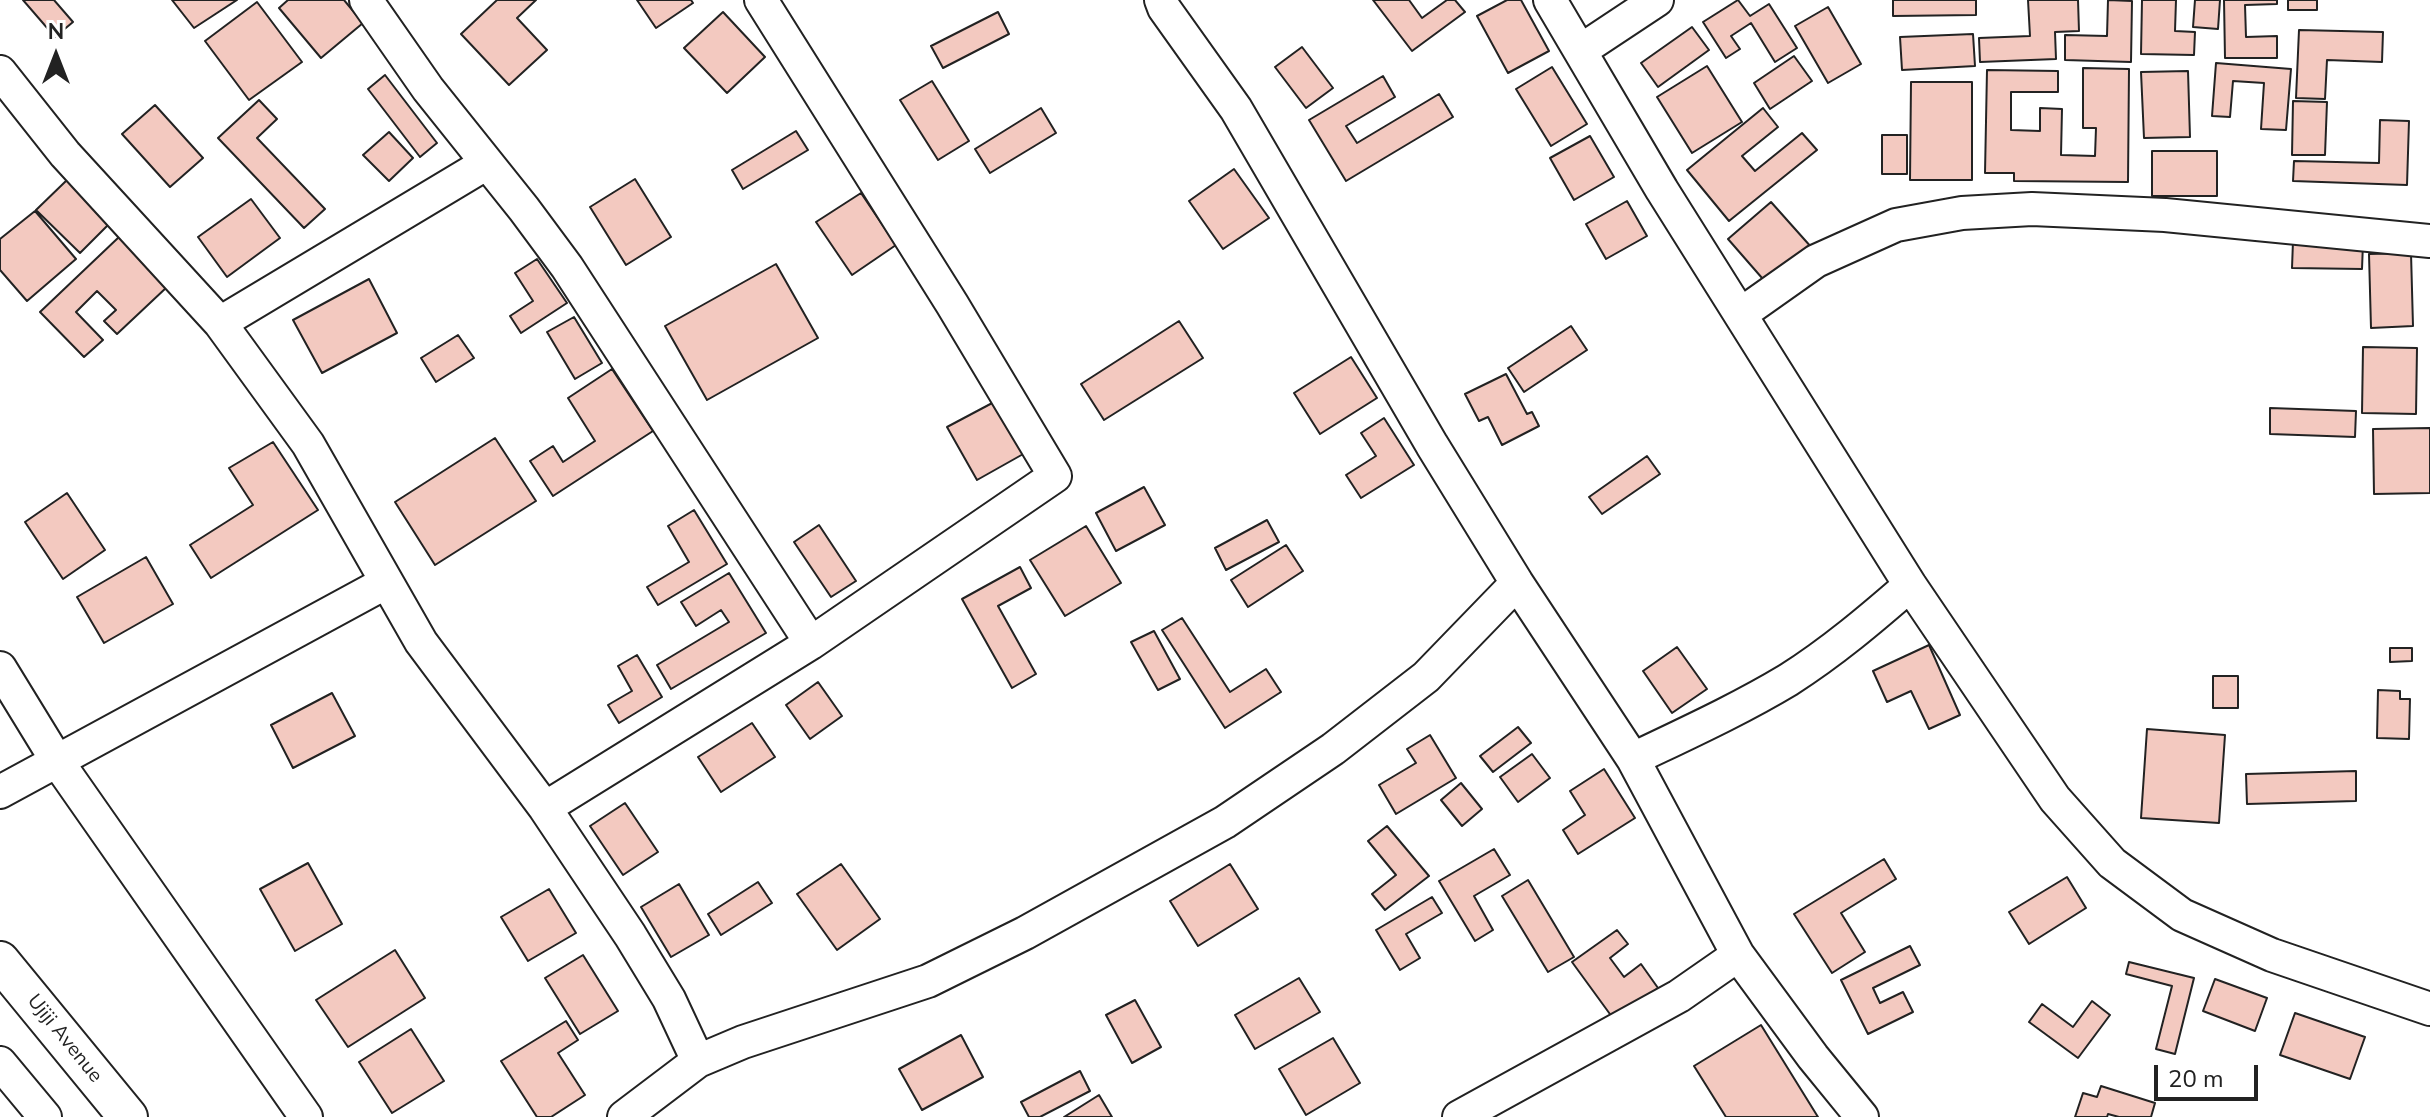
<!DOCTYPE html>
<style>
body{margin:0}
#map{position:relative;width:2430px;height:1117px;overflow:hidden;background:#fff;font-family:"Nunito Sans",sans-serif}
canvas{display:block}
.north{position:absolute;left:16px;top:16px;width:80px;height:80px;-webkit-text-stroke:6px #fff;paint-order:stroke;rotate:0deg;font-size:22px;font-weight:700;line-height:32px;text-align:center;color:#222}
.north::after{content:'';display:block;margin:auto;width:28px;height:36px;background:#222;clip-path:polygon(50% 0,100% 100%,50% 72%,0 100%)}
.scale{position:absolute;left:2154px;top:1065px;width:104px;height:36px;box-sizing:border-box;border:4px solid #222;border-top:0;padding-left:10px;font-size:24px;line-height:28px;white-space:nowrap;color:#222;-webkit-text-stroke:6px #fff;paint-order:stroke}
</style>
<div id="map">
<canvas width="2430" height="1117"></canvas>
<div class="north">N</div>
<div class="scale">20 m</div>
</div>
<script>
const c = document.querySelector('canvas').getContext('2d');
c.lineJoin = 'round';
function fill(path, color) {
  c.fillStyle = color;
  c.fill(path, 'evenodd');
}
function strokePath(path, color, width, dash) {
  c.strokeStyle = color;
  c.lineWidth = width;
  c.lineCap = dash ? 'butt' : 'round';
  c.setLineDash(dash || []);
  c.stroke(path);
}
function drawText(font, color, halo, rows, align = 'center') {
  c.font = font + ' "Nunito Sans",sans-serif';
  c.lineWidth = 6;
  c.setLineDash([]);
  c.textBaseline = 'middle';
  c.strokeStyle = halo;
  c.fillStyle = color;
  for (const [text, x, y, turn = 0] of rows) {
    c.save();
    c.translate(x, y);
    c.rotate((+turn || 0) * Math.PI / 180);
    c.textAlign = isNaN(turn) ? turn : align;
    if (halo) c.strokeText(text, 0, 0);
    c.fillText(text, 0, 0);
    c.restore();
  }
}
const building = new Path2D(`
 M23 0H54L73 22 55 37Z
 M172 0H237L194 28Z
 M288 0H344L363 23 321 58 279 8Z
 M497 0H536L517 18 547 50 509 85 461 34Z
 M637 0H691L693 3 656 28Z
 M1373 0H1409L1422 18 1447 0H1455L1465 12 1412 51Z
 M1507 0H1521L1549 51 1508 73 1477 16Z
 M1738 0 1750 16 1769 4 1797 48 1775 62 1751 23 1731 36 1740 49 1726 58 1703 22Z
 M1893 0H1976V15L1893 16Z
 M2028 0H2078L2079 31 2055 32 2056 59 1980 62 1979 38 2030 36Z
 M2108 0 2132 1 2131 62 2065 60V35L2107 36Z
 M2142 0H2176L2175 31 2195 32 2194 55 2141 54Z
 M2195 0H2220L2218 29 2193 27Z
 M2224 0H2277V4L2245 5 2246 37 2277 36V58H2225Z
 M2288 0H2317V10H2288Z
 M257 2 302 62 249 100 205 41Z
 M1828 7 1861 64 1828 83 1795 26Z
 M723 12 765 57 727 93 684 48Z
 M998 12 1009 34 943 68 931 46Z
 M1692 27 1709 50 1658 87 1641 63Z
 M2299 30 2383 32 2382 62 2327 60 2325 99 2296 98Z
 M1973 34 1975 66 1902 70 1900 37Z
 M1302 47 1333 88 1306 108 1275 67Z
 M1794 56 1812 81 1770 109 1754 83Z
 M2216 63 2291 69 2286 130 2261 129 2264 83 2233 81 2230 117 2212 116Z
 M1707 66 1742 122 1692 153 1657 97Z
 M1552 67 1587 124 1551 146 1516 89Z
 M2083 68 2129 69 2128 182 2014 181V173H1985L1987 70 2058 71V92H2011V130L2040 131V108L2062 109 2061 155 2095 156 2096 128H2083Z
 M2188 71 2190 137 2144 138 2141 72Z
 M385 75 437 143 420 157 368 89Z
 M1383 76 1395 97 1346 126 1357 143 1439 94 1453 117 1346 181 1309 120Z
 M932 81 969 141 938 160 900 100Z
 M1911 82H1972V180H1910Z
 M259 100 277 119 257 138 325 209 304 228 218 138Z
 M2293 101 2327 102 2325 155H2292Z
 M155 105 203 158 170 187 122 134Z
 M1041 108 1056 133 990 173 975 149Z
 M1763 108 1778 127 1742 156 1755 171 1802 133 1817 150 1729 221 1687 170Z
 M2380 120 2409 121 2407 185 2293 181 2294 161 2379 163Z
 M796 131 808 150 743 189 732 170Z
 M389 132 413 158 389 181 363 155Z
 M1882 135H1907V174H1882Z
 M1590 136 1614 177 1574 200 1550 158Z
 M2152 151H2217V196H2152Z
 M1234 169 1269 218 1223 249 1189 201Z
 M635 179 671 237 626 265 590 207Z
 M67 180 108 225 80 253 36 210Z
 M861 193 896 245 852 275 816 222Z
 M251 199 280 238 227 277 198 237Z
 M1627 201 1647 236 1606 259 1586 224Z
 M1771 202 1812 248 1769 286 1728 239Z
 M35 211 76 259 27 301 0 270V239Z
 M119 237 167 287 117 334 104 321 116 310 97 291 76 312 103 340 84 357 40 312Z
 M2293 241 2363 243 2362 269 2292 268Z
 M2411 253 2413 326 2371 328 2369 254Z
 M537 259 567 303 521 333 510 316 533 301 515 273Z
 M776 264 818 338 707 400 665 326Z
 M369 279 397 333 322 373 293 320Z
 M574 317 602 363 575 379 547 332Z
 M1179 321 1203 358 1104 420 1081 384Z
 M1571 326 1587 350 1524 392 1508 368Z
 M458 335 474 358 436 382 421 358Z
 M2363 347 2417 348 2416 414 2362 413Z
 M1351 357 1377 398 1320 434 1294 393Z
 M612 369 653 431 553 496 530 461 553 446 563 462 595 441 568 398Z
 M1506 374 1527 414 1532 412 1539 426 1502 445 1488 417 1479 421 1465 394Z
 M996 401 1025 453 977 480 947 427Z
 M2270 408 2356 411 2355 437 2270 434Z
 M1384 418 1414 465 1361 498 1346 475 1376 456 1361 433Z
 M2430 428V493L2374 494 2373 429Z
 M495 438 536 501 435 565 395 502Z
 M273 442 318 510 211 578 190 545 253 505 229 468Z
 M1647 456 1660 474 1602 514 1589 497Z
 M1144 487 1165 525 1116 551 1096 513Z
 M67 493 105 550 63 579 25 522Z
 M694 510 727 564 658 605 647 587 689 562 668 526Z
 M1267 520 1279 542 1226 570 1215 548Z
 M819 525 856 581 831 597 794 542Z
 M1086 526 1121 583 1065 616 1030 560Z
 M1286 545 1303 571 1248 607 1231 580Z
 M146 557 173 604 104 643 77 597Z
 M1020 567 1031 588 998 606 1036 674 1012 688 962 599Z
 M729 573 766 633 671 689 657 665 729 622 721 610 696 626 681 602Z
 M1182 618 1230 692 1266 669 1281 692 1225 728 1162 630Z
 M1154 631 1180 679 1158 690 1131 642Z
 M1929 645 1960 715 1929 729 1911 691 1887 702 1873 671Z
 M1677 647 1707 689 1672 713 1643 671Z
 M2390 648H2412V661L2390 662Z
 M637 655 662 697 619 723 608 705 632 691 618 666Z
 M2213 676H2238V708H2213Z
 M818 682 842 716 810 739 786 705Z
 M2378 690 2400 691V699H2410L2409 739 2377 738Z
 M332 693 355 736 293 768 271 725Z
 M752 723 775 757 721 792 698 757Z
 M1518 727 1531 743 1493 772 1480 756Z
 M2147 729 2225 735 2219 823 2141 818Z
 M1430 735 1456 778 1396 814 1379 785 1416 763 1407 749Z
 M1532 754 1550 778 1518 802 1500 777Z
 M1604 769 1635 818 1578 854 1563 830 1585 815 1570 791Z
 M2356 771V801L2247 804 2246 774Z
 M1461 783 1482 809 1462 826 1441 800Z
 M625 803 658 852 623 875 590 826Z
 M1387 826 1429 876 1385 910 1372 894 1396 875 1368 841Z
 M1494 849 1510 875 1474 896 1493 930 1475 941 1439 881Z
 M1884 859 1896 879 1841 913 1865 952 1832 973 1794 914Z
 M308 863 342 924 295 951 260 889Z
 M841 864 880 919 837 950 797 894Z
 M1230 864 1258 909 1198 946 1170 901Z
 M2067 877 2086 908 2029 944 2009 912Z
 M1528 880 1574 957 1548 972 1502 896Z
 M758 882 772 903 721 935 708 914Z
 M679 884 709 935 671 957 641 907Z
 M549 889 576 933 528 961 501 917Z
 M1432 897 1442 913 1406 934 1420 958 1400 970 1376 930Z
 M1617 930 1628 944 1610 958 1624 977 1641 964 1658 988 1615 1021 1572 962Z
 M1910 946 1920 965 1873 988 1880 1003 1903 992 1913 1012 1868 1034 1841 980Z
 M395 950 425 998 348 1047 316 1000Z
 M583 955 618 1011 580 1034 545 978Z
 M2129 962 2194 978 2175 1054 2156 1049 2172 986 2126 974Z
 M1299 978 1320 1012 1255 1049 1235 1015Z
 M2215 979 2267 998 2255 1031 2203 1011Z
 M1135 1000 1161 1047 1132 1063 1106 1015Z
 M2092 1001 2110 1015 2078 1058 2029 1022 2042 1004 2073 1027Z
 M2295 1013 2365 1037 2350 1079 2280 1055Z
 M566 1021 578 1040 558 1053 585 1095 551 1117H537L501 1061Z
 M1761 1025 1818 1117H1726L1694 1066Z
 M411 1029 444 1081 392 1113 359 1062Z
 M961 1035 983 1077 922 1110 899 1069Z
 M1333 1038 1360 1083 1306 1115 1279 1069Z
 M1080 1071 1090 1091 1040 1117H1029L1021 1102Z
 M2101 1086 2155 1103 2151 1117H2119L2108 1114 2107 1117H2075L2083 1093 2097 1097Z
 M1099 1095 1112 1117H1064Z`);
fill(building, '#f3c9c0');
strokePath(building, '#222', 2);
const minor = new Path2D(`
 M366 0 428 89 524 209 567 267 811 643
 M1161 0 1164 8 1236 109 1432 445 1517 583 1633 759 1738 955 1813 1057 1862 1117
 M1550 0 1662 190 1910 585 2055 799 2112 863 2182 915 2272 955 2430 1009
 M1580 51 1657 0
 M0 72 65 154 220 323 308 444 421 642 545 808 630 935 669 999 698 1061
 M1741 314 1816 261 1896 225 1962 213 2032 209 2165 215 2430 241
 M220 323 487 163
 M0 668 57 761 306 1117
 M1633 759C1685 734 1738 710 1788 680 1832 652 1871 619 1910 585
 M0 792 385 583
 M545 808 811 643 1055 476 952 304 761 0
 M0 1063 45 1117
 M624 1117 698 1061 743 1042 928 981 1025 933 1225 822 1333 749 1426 677 1517 583
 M1459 1117 1679 996 1738 955`);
const tertiary = new Path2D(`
 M0 961 128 1117`);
strokePath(minor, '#222', 36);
strokePath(tertiary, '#222', 42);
strokePath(minor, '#fff', 32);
strokePath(tertiary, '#fff', 38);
drawText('20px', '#222', '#fff', [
 ["Ujiji Avenue",64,1039,51]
]);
</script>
